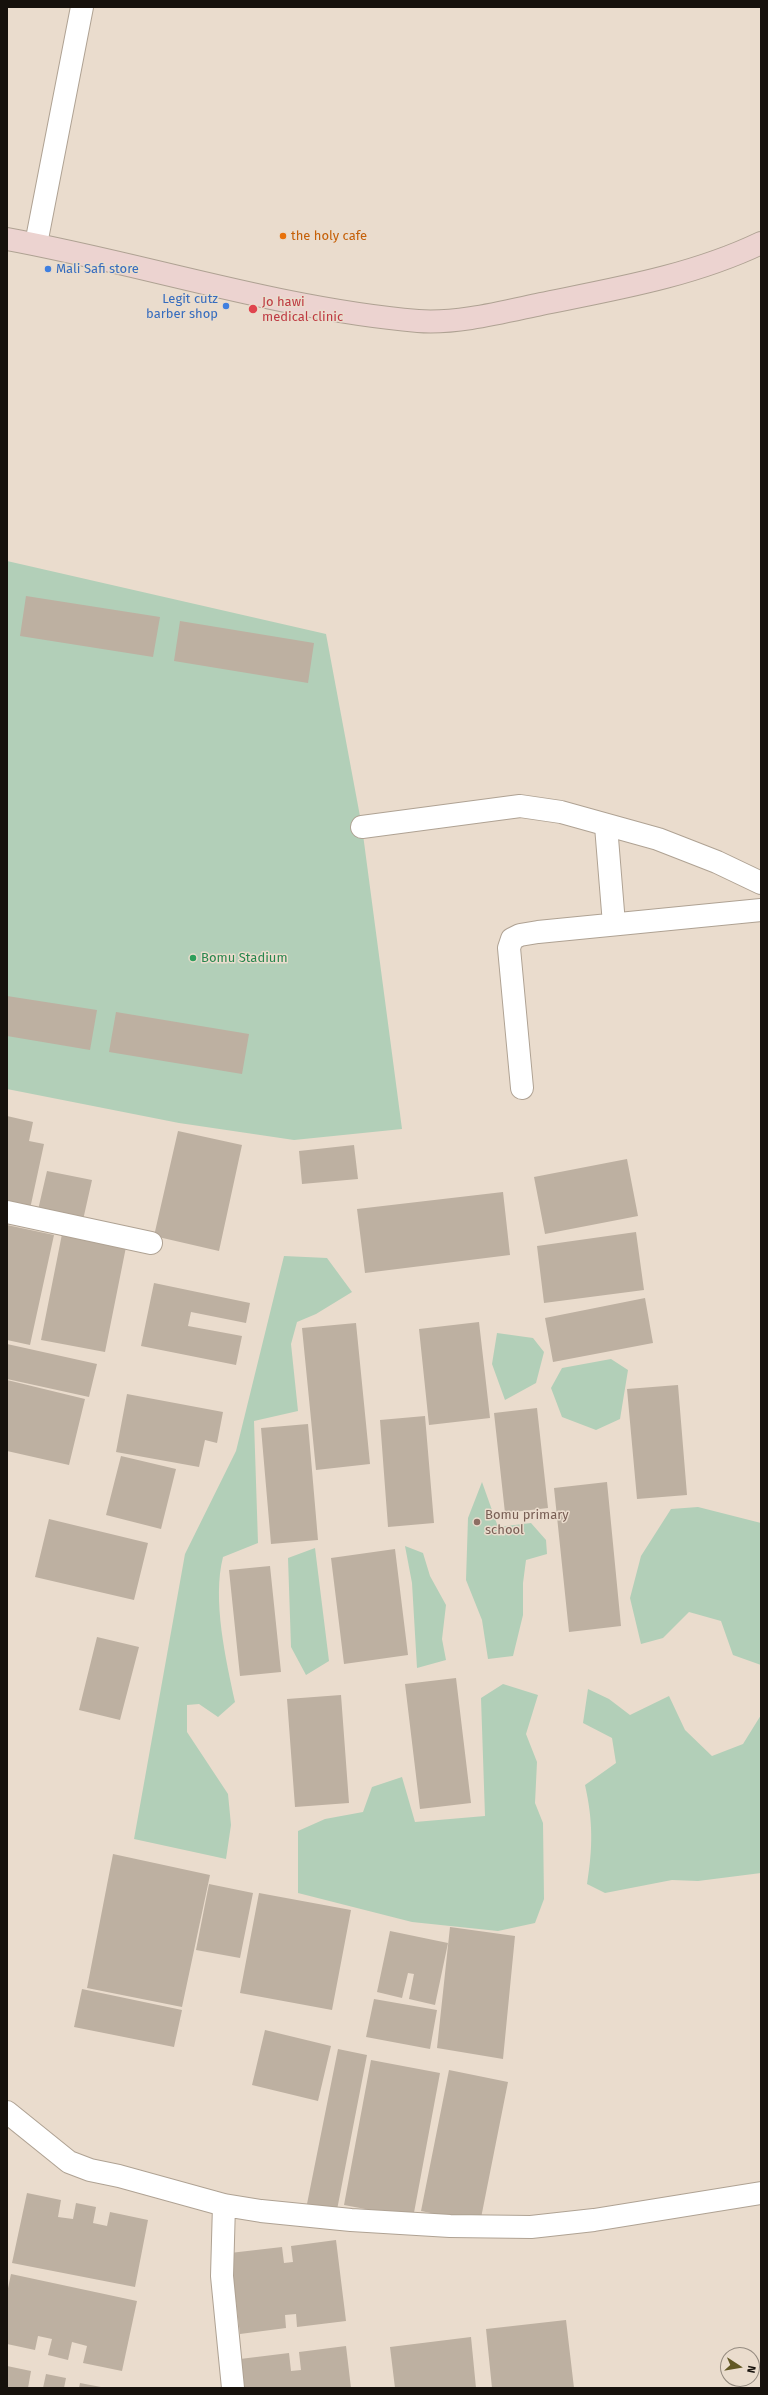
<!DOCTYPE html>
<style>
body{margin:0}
#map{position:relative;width:768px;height:2395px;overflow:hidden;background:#eadccd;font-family:"Fira Sans",sans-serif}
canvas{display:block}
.frame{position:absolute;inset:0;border:8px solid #16110c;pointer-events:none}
.north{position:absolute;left:720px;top:2347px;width:40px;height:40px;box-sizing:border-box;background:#eadccd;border:1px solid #958b80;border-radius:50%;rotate:102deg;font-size:11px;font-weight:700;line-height:16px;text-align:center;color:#16110c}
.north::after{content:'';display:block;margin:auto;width:14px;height:18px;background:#625825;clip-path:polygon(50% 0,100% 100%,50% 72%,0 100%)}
</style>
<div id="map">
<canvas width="768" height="2395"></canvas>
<div class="frame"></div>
<div class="north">N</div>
</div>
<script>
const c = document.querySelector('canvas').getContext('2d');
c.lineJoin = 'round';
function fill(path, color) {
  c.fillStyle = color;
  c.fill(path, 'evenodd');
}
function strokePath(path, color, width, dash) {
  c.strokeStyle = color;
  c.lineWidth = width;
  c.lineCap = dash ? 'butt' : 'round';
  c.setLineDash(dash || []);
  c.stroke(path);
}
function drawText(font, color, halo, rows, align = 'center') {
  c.font = font + ' "Fira Sans",sans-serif';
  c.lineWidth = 3;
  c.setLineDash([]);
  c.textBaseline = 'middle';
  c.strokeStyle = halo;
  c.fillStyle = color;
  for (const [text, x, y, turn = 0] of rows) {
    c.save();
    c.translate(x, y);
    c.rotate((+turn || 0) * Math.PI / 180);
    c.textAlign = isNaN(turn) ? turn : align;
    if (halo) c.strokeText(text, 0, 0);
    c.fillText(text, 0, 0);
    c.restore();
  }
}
fill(new Path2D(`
 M7 561 326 634 362 827 402 1129 294 1140 179 1123 7 1089Z
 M284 1256 327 1258 352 1292 316 1314 297 1322 291 1344 298 1411 254 1421 258 1543 223 1557C212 1600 226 1660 235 1702L218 1717 199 1704 187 1705V1732L228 1794 231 1825 226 1859 134 1839 185 1554 236 1451Z
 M497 1333 533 1338 544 1352 536 1383 505 1400 492 1364Z
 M611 1359 628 1370 620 1419 596 1430 562 1417 551 1388 562 1368Z
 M482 1482 498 1527 531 1523 546 1540 547 1554 526 1560 523 1583V1615L513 1656 488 1659 482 1620 466 1580 468 1518Z
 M698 1507 761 1523V1665L733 1655 721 1621 689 1612 663 1638 641 1644 630 1598 641 1556 671 1509Z
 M405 1546 423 1553 430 1576 446 1605 442 1639 446 1660 417 1668 412 1583Z
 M315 1548 329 1661 306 1675 291 1647 288 1558Z
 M503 1684 538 1695 526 1734 537 1762 535 1803 543 1823 544 1899 535 1923 498 1931 412 1922 298 1893V1831L325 1819 363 1812 372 1787 402 1777 415 1822 485 1816 481 1698Z
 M588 1689 609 1699 630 1715 669 1696 685 1730 712 1756 743 1744 761 1715V1873L698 1881 672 1880 605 1893 587 1884C593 1847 593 1821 585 1785L616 1763 612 1738 583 1723Z`), '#b2cfb8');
fill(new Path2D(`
 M26 596 160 617 153 657 20 636Z
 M180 621 314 643 308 683 174 661Z
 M7 996 97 1010 90 1050 7 1036Z
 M116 1012 249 1034 242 1074 109 1052Z
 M7 1116 33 1122 29 1141 44 1144 30 1209 7 1204Z
 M178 1131 242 1145 219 1251 154 1236Z
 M354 1145 358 1179 302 1184 299 1151Z
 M627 1159 638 1216 545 1234 534 1177Z
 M47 1171 92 1180 83 1220 38 1210Z
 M503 1192 510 1255 365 1273 357 1209Z
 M7 1225 54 1235 30 1345 7 1340Z
 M636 1232 644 1290 544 1303 537 1246Z
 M62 1234 126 1247 105 1352 41 1340Z
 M154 1283 250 1303 246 1323 191 1312 188 1326 242 1336 236 1365 141 1346Z
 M645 1298 653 1343 553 1362 545 1318Z
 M479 1322 490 1418 429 1425 419 1329Z
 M356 1323 370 1464 316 1470 302 1328Z
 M7 1344 97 1364 89 1397 7 1379Z
 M7 1380 85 1399 69 1465 7 1451Z
 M678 1385 687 1495 637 1499 627 1389Z
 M127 1394 223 1412 217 1443 205 1440 199 1467 116 1452Z
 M537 1408 548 1508 505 1513 494 1413Z
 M425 1416 434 1523 388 1527 380 1420Z
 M308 1424 318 1540 271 1544 261 1428Z
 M121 1456 176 1469 161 1529 106 1515Z
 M607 1482 621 1626 569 1632 554 1488Z
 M49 1519 148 1543 134 1600 35 1577Z
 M395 1549 408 1655 344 1664 331 1558Z
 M270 1566 281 1672 240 1676 229 1570Z
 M97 1637 139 1647 120 1720 79 1710Z
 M456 1678 471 1803 420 1809 405 1684Z
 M341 1695 349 1803 295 1807 287 1699Z
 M113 1854 210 1875 182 2007 87 1988Z
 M209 1884 253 1893 240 1958 196 1950Z
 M259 1893 351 1910 332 2010 240 1993Z
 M450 1927 515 1936 503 2059 437 2048Z
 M390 1931 448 1943 435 2005 409 1999 414 1974 408 1973 402 1998 377 1992Z
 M82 1989 182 2010 174 2047 74 2027Z
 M374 1999 437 2010 430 2049 366 2037Z
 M265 2030 331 2046 318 2101 252 2085Z
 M338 2049 367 2055 336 2215 306 2209Z
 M371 2060 440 2073 413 2218 344 2205Z
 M449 2070 508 2082 480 2223 421 2211Z
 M27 2193 61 2200 58 2217 73 2219 76 2203 96 2207 93 2223 107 2226 110 2212 148 2220 135 2287 12 2263Z
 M336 2240 346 2321 297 2327 296 2314 285 2315 286 2328 240 2334 230 2253 282 2247 284 2263 293 2262 291 2246Z
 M11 2274 137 2301 122 2371 83 2363 87 2346 72 2342 68 2360 48 2355 52 2339 38 2336 35 2350 7 2344V2293Z
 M566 2320 574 2388H492L486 2329Z
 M471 2337 476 2388H395L390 2347Z
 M346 2346 351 2388H244L240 2359 289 2353 291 2371 301 2370 299 2352Z
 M7 2366 31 2371 28 2388H7Z
 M46 2374 66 2378 64 2388H43Z
 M80 2383 101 2387V2388H79Z`), '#bdb0a1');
const street = new Path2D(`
 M36 244 82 7
 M606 826 614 924
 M362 827 520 806 561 812 658 839 717 862 761 883
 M522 1088 509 948 512 939 520 935 538 932 761 910
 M7 1212 151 1243
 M7 2112 69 2162 90 2170 119 2176 224 2205 261 2211 351 2220 450 2226 531 2227 594 2220 761 2193
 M224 2205 222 2276 233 2388`);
const secondary = new Path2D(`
 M7 239C144 264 279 309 418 321 457 324 503 312 541 304 615 289 692 276 761 243`);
strokePath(street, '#afa293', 24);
strokePath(secondary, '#afa293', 24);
strokePath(street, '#fff', 22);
strokePath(secondary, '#ecd3d0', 22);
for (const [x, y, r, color] of [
 [283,236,4,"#e8710a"],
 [48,269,4,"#3f7fe0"],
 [226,306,4,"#3f7fe0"],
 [253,309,5,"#e0444e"],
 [193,958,4,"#2e9e5b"],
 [477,1522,4,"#8d6e63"]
]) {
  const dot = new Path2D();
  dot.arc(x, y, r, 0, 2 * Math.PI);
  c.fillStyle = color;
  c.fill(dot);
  strokePath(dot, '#eadccd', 1.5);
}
drawText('13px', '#c56008', '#eadccd', [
 ["the holy cafe",291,236]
], 'left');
drawText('13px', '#366cbe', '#eadccd', [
 ["Mali Safi store",56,269],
 ["Legit cutz",218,299,"right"],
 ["barber shop",218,314,"right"]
], 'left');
drawText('13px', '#be3a42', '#eadccd', [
 ["Jo hawi",262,302],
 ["medical clinic",262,317]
], 'left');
drawText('13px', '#27864d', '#eadccd', [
 ["Bomu Stadium",201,958]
], 'left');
drawText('13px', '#785e54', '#eadccd', [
 ["Bomu primary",485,1515],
 ["school",485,1530]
], 'left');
</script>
